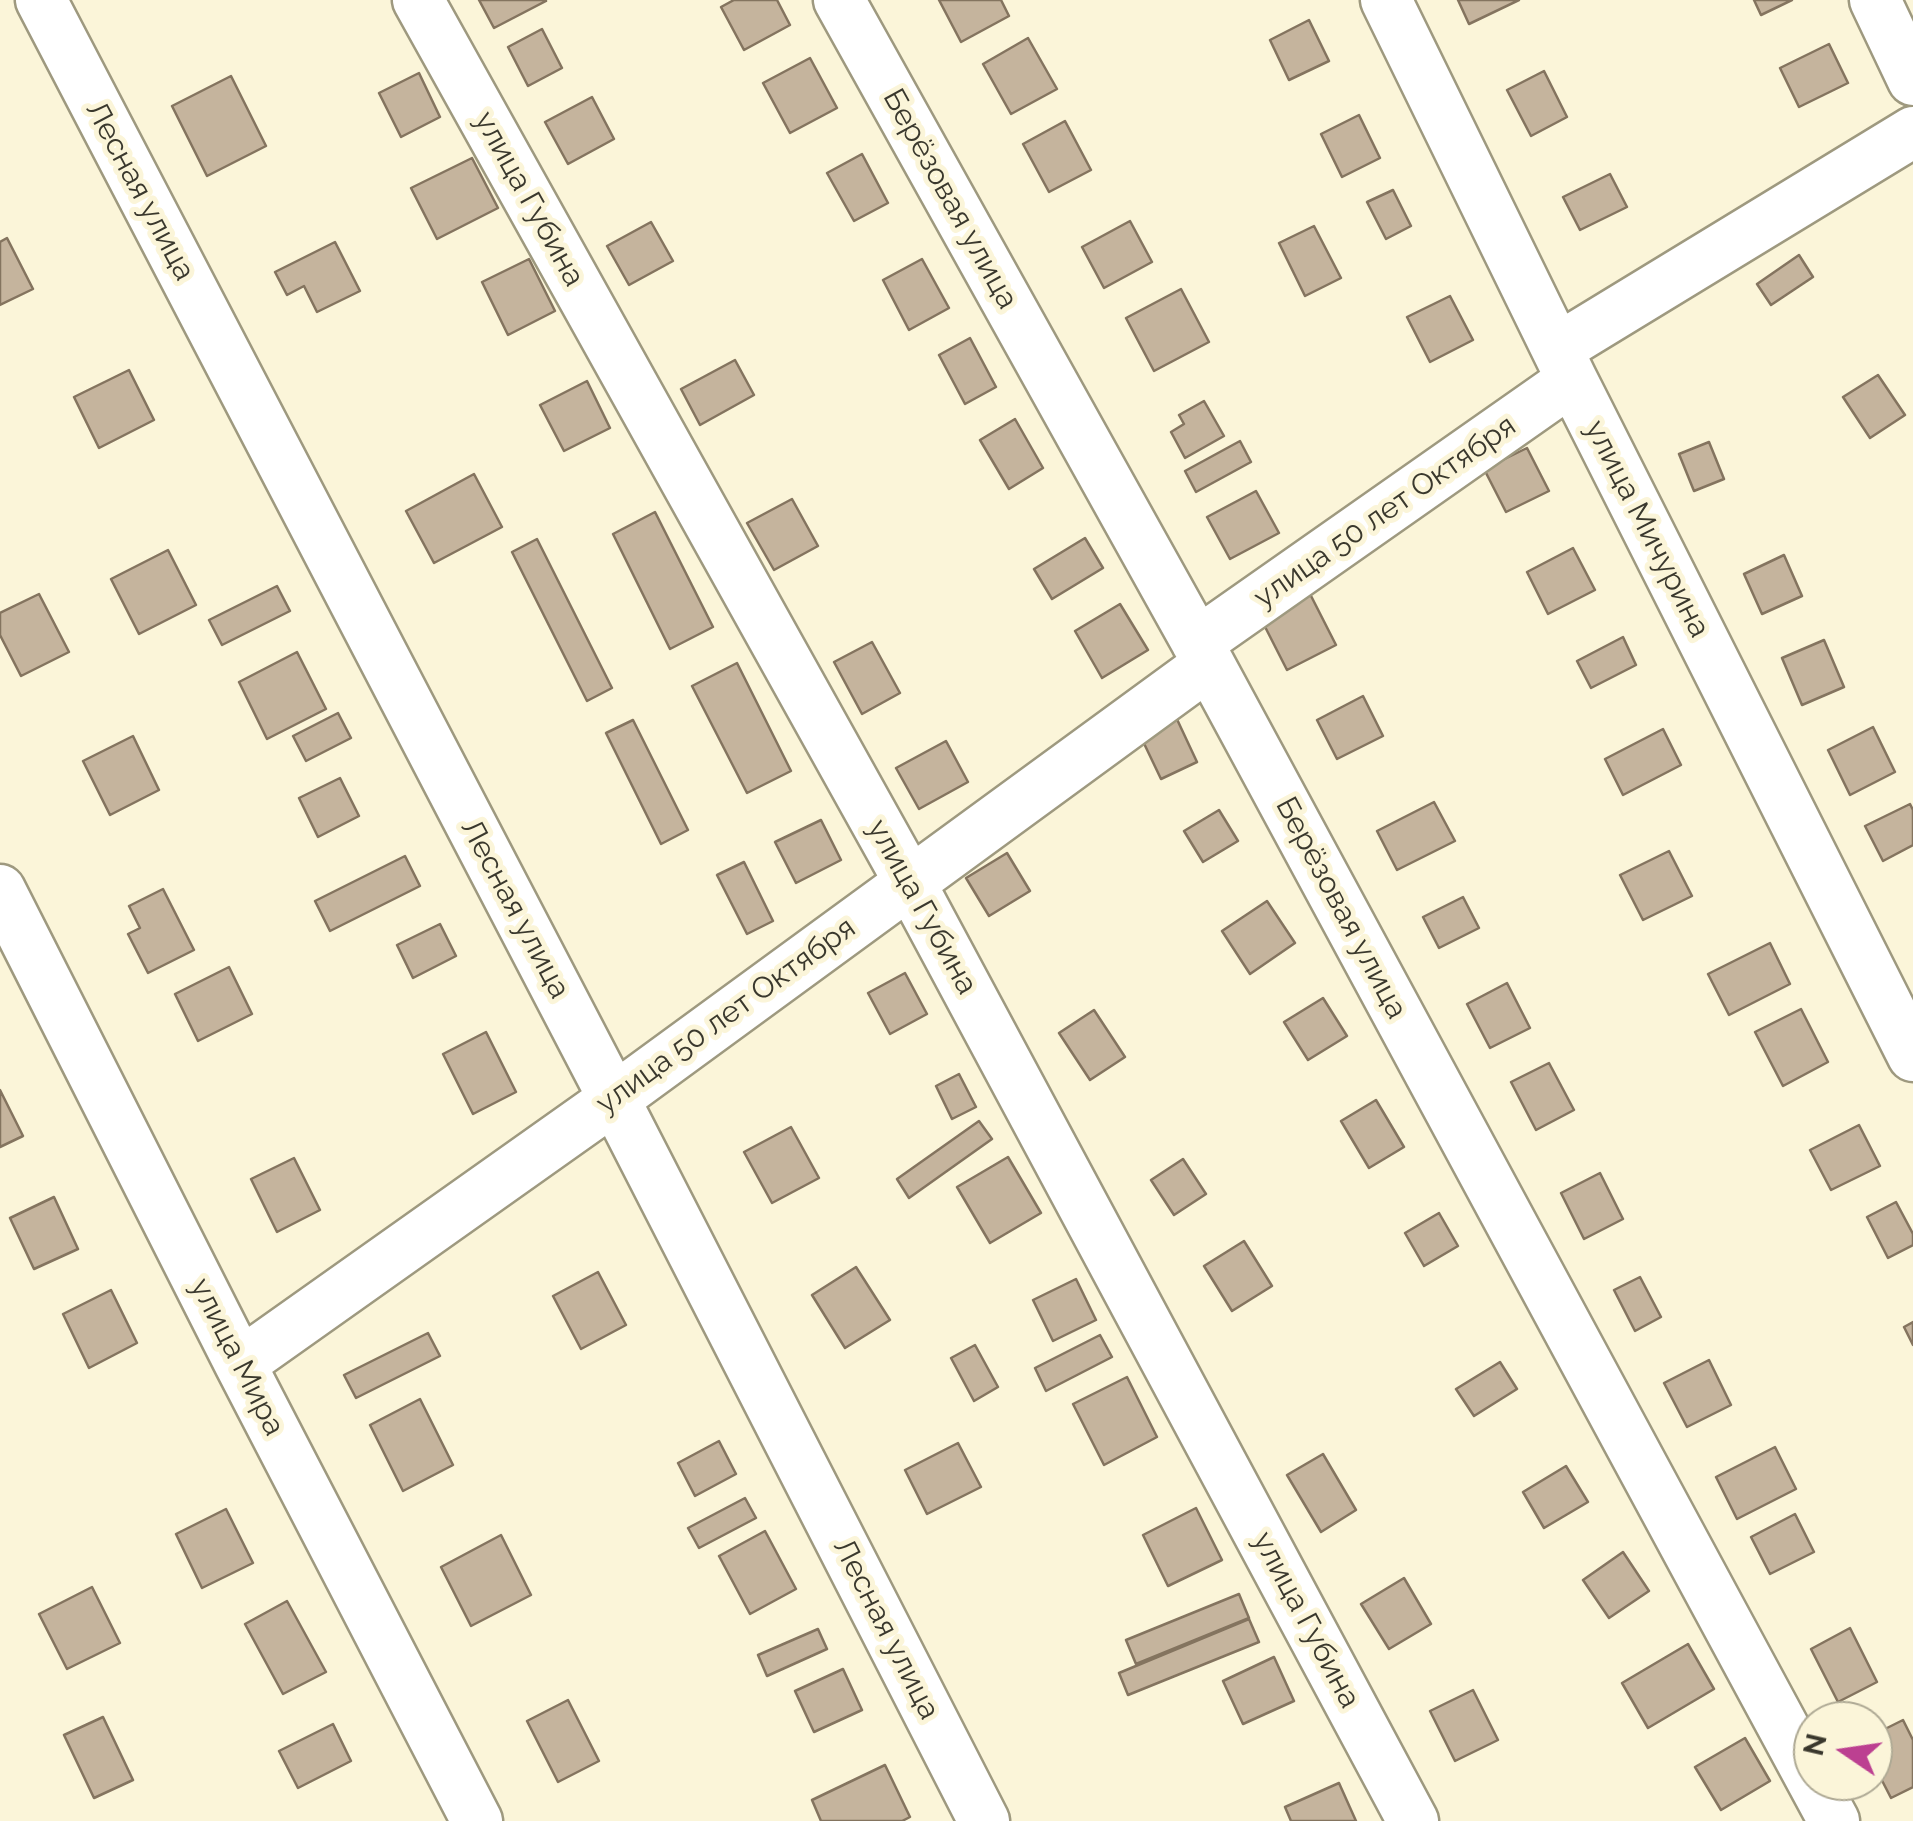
<!DOCTYPE html>
<meta charset="utf-8">
<style>
body{margin:0}
#map{position:relative;width:1913px;height:1821px;overflow:hidden;background:#fbf5d9;font-family:Raleway,sans-serif}
canvas{display:block}
.north{position:absolute;left:1793px;top:1701px;width:100px;height:100px;box-sizing:border-box;background:#fbf5d9;border:2px solid #aea994;border-radius:50%;rotate:283deg;font-size:28px;font-weight:700;line-height:40px;text-align:center;color:#3a382d}
.north::after{content:'';display:block;margin:auto;width:35px;height:45px;background:#bc4091;clip-path:polygon(50% 0,100% 100%,50% 72%,0 100%)}
</style>
<div id="map">
<canvas width="1913" height="1821"></canvas>
<div class="north">N</div>
</div>
<script>
const c = document.querySelector('canvas').getContext('2d');
c.lineJoin = 'round';
function fill(path, color) {
  c.fillStyle = color;
  c.fill(path, 'evenodd');
}
function strokePath(path, color, width, dash) {
  c.strokeStyle = color;
  c.lineWidth = width;
  c.lineCap = dash ? 'butt' : 'round';
  c.setLineDash(dash || []);
  c.stroke(path);
}
function drawText(font, color, halo, rows, align = 'center') {
  c.font = font + ' Raleway,sans-serif';
  c.lineWidth = 10;
  c.setLineDash([]);
  c.textBaseline = 'middle';
  c.strokeStyle = halo;
  c.fillStyle = color;
  for (const [text, x, y, turn = 0] of rows) {
    c.save();
    c.translate(x, y);
    c.rotate((+turn || 0) * Math.PI / 180);
    c.textAlign = isNaN(turn) ? turn : align;
    if (halo) c.strokeText(text, 0, 0);
    c.fillText(text, 0, 0);
    c.restore();
  }
}
const building = new Path2D(`
 M479 0H545L546 1 494 28Z
 M734 0H777L790 25 744 50 721 7Z
 M939 0H1001L1009 16 961 42Z
 M1458 0H1519L1469 24Z
 M1754 0H1792L1761 15Z
 M1309 20 1329 61 1289 80 1270 40Z
 M542 29 562 68 528 86 508 47Z
 M1028 38 1057 89 1011 114 983 64Z
 M1829 44 1848 83 1799 107 1780 68Z
 M810 58 837 108 790 133 763 83Z
 M1544 71 1567 117 1531 136 1507 90Z
 M419 73 440 117 401 137 379 93Z
 M231 76 266 146 207 176 172 106Z
 M592 97 614 139 568 164 545 122Z
 M1359 115 1380 158 1342 177 1321 134Z
 M1065 121 1091 170 1049 192 1023 144Z
 M862 154 888 203 854 221 827 173Z
 M472 158 498 208 437 239 411 188Z
 M1610 174 1627 207 1580 230 1563 197Z
 M1393 190 1411 226 1386 239 1367 202Z
 M1130 221 1152 262 1104 288 1082 247Z
 M651 222 673 261 629 285 607 246Z
 M1314 226 1341 278 1305 296 1279 243Z
 M7 238 33 289 0 305V242Z
 M335 242 360 291 317 312 304 286 287 295 275 272Z
 M1799 255 1813 277 1771 305 1757 284Z
 M529 259 555 311 508 335 482 282Z
 M922 259 949 308 909 330 883 280Z
 M1181 289 1209 342 1154 371 1126 318Z
 M1450 296 1473 340 1430 362 1407 317Z
 M970 338 996 387 965 404 939 355Z
 M735 360 754 395 700 425 681 389Z
 M129 370 154 420 99 448 74 397Z
 M1878 375 1905 415 1870 438 1843 397Z
 M587 381 610 428 564 451 540 405Z
 M1204 401 1224 436 1185 458 1171 432 1184 424 1179 415Z
 M1015 419 1043 468 1009 489 980 440Z
 M1240 441 1251 462 1196 492 1185 471Z
 M1709 442 1724 479 1694 491 1679 454Z
 M1527 448 1549 491 1506 512 1484 469Z
 M474 474 502 527 434 563 406 511Z
 M1256 491 1279 533 1230 559 1207 517Z
 M792 499 818 546 774 570 747 523Z
 M655 512 713 627 670 649 613 534Z
 M1085 538 1103 568 1052 599 1034 569Z
 M537 539 612 688 587 701 512 552Z
 M1573 548 1595 590 1548 614 1527 572Z
 M168 550 196 605 139 634 111 579Z
 M1784 555 1802 596 1762 614 1744 574Z
 M277 586 290 611 222 645 209 620Z
 M1307 588 1336 645 1287 670 1258 613Z
 M39 594 69 652 21 676 0 635V613Z
 M1120 604 1148 650 1102 678 1075 631Z
 M1623 637 1636 665 1591 688 1577 661Z
 M1824 640 1844 687 1802 705 1782 658Z
 M872 642 900 693 862 714 834 662Z
 M297 652 326 709 267 739 239 682Z
 M737 663 791 771 747 793 692 686Z
 M1363 696 1383 736 1337 759 1317 720Z
 M338 713 351 738 306 761 293 736Z
 M1175 715 1197 762 1161 779 1139 733Z
 M633 720 688 830 661 844 606 733Z
 M1873 727 1895 772 1850 795 1828 750Z
 M1663 729 1681 765 1623 795 1605 759Z
 M133 736 159 790 110 815 83 761Z
 M946 741 968 782 919 809 896 768Z
 M340 778 359 816 318 837 299 798Z
 M1434 802 1455 841 1397 870 1377 831Z
 M1910 804 1913 810V845L1883 861 1865 826Z
 M1219 810 1238 841 1203 862 1184 831Z
 M821 820 841 860 796 883 775 842Z
 M1669 851 1692 896 1643 920 1620 875Z
 M1007 853 1030 891 989 916 966 878Z
 M405 856 420 886 330 931 315 901Z
 M744 862 773 921 747 934 717 875Z
 M163 889 194 950 148 973 128 934 140 928 129 906Z
 M1463 897 1479 928 1439 948 1423 917Z
 M1267 901 1295 943 1250 974 1222 931Z
 M440 924 456 956 413 978 397 945Z
 M1770 943 1790 984 1729 1015 1708 974Z
 M229 967 252 1014 198 1041 175 994Z
 M905 973 927 1014 890 1034 868 993Z
 M1507 983 1530 1028 1490 1048 1467 1004Z
 M1323 998 1347 1036 1308 1060 1284 1022Z
 M1801 1009 1828 1062 1783 1086 1755 1032Z
 M1094 1010 1125 1057 1090 1080 1059 1033Z
 M486 1032 516 1092 473 1114 443 1054Z
 M1549 1063 1574 1110 1536 1130 1511 1082Z
 M959 1074 976 1107 952 1119 936 1086Z
 M0 1090 23 1136 0 1147Z
 M1376 1100 1404 1147 1369 1168 1341 1121Z
 M979 1121 992 1139 909 1198 897 1179Z
 M1859 1125 1880 1166 1831 1190 1810 1150Z
 M791 1127 819 1178 772 1203 744 1152Z
 M1008 1157 1041 1213 990 1243 957 1187Z
 M294 1158 320 1210 277 1232 251 1179Z
 M1183 1159 1206 1194 1174 1215 1151 1180Z
 M1600 1173 1623 1219 1584 1239 1561 1193Z
 M54 1197 78 1249 34 1269 10 1218Z
 M1896 1202 1913 1234V1245L1888 1258 1867 1217Z
 M1439 1213 1458 1246 1424 1266 1405 1233Z
 M1244 1241 1272 1286 1232 1311 1204 1266Z
 M856 1267 890 1320 845 1348 812 1295Z
 M598 1272 626 1325 581 1349 553 1296Z
 M1640 1277 1661 1317 1635 1331 1614 1290Z
 M1076 1279 1096 1320 1053 1341 1033 1300Z
 M111 1290 137 1343 89 1368 63 1314Z
 M1913 1322V1345L1904 1327Z
 M428 1333 440 1356 356 1398 344 1375Z
 M1100 1335 1112 1357 1046 1391 1035 1368Z
 M975 1345 998 1387 974 1401 951 1358Z
 M1709 1360 1731 1405 1687 1427 1664 1383Z
 M1500 1362 1517 1389 1474 1416 1456 1389Z
 M1127 1377 1157 1437 1104 1465 1073 1404Z
 M420 1399 453 1465 403 1491 370 1425Z
 M719 1441 736 1474 695 1496 678 1463Z
 M958 1443 981 1487 927 1514 905 1470Z
 M1775 1447 1796 1489 1737 1519 1716 1477Z
 M1323 1454 1356 1510 1321 1532 1287 1475Z
 M1566 1466 1588 1502 1544 1528 1523 1492Z
 M745 1498 756 1518 699 1548 688 1528Z
 M1196 1508 1222 1560 1168 1586 1143 1535Z
 M226 1509 253 1563 202 1588 176 1534Z
 M1795 1514 1814 1552 1770 1574 1751 1537Z
 M765 1531 796 1589 750 1614 719 1556Z
 M501 1535 531 1595 471 1626 441 1567Z
 M1623 1552 1649 1591 1609 1618 1583 1580Z
 M1404 1578 1431 1624 1389 1649 1361 1604Z
 M92 1587 120 1643 67 1669 39 1614Z
 M1239 1594 1249 1618 1136 1664 1126 1640Z
 M287 1601 326 1672 283 1694 245 1624Z
 M1249 1619 1259 1642 1128 1695 1119 1673Z
 M1850 1628 1877 1682 1838 1702 1811 1649Z
 M818 1629 827 1649 767 1676 758 1655Z
 M1688 1644 1714 1689 1648 1728 1622 1683Z
 M1274 1657 1294 1701 1243 1724 1223 1681Z
 M843 1669 862 1710 814 1732 795 1691Z
 M1473 1690 1498 1740 1455 1761 1430 1711Z
 M568 1700 599 1761 558 1782 527 1721Z
 M103 1717 133 1780 94 1798 64 1735Z
 M1903 1720 1913 1740V1787L1891 1798 1873 1763V1735Z
 M333 1724 351 1761 298 1788 279 1751Z
 M1745 1738 1770 1781 1721 1810 1695 1767Z
 M885 1765 910 1817 902 1821H821L812 1800Z
 M1339 1783 1356 1821H1291L1285 1807Z`);
fill(building, '#c5b49d');
strokePath(building, '#84745f', 2.5);
const minor = new Path2D(`
 M41 0 614 1099 984 1821
 M418 0 909 881 1413 1821
 M839 0 1209 664 1834 1821
 M1386 0 1572 380 1913 1056
 M1875 0 1913 80
 M1557 349 1913 132
 M1197 643 1572 380
 M0 890 240 1364 477 1821
 M240 1364 614 1099 1209 664`);
strokePath(minor, '#9e997f', 55);
strokePath(minor, '#fff', 50);
drawText('30px', '#3a382d', '#fbf5d9', [
 ["Лесная улица",140,191,62],
 ["улица Губина",529,199,61],
 ["Берёзовая улица",950,199,61],
 ["улица 50 лет Октября",1385,512,-35],
 ["улица Мичурина",1647,529,63],
 ["улица Губина",922,907,61],
 ["Берёзовая улица",1341,908,62],
 ["Лесная улица",515,909,62],
 ["улица 50 лет Октября",726,1016,-36],
 ["улица Мира",237,1357,63],
 ["улица Губина",1306,1620,62],
 ["Лесная улица",886,1629,63]
]);
</script>
